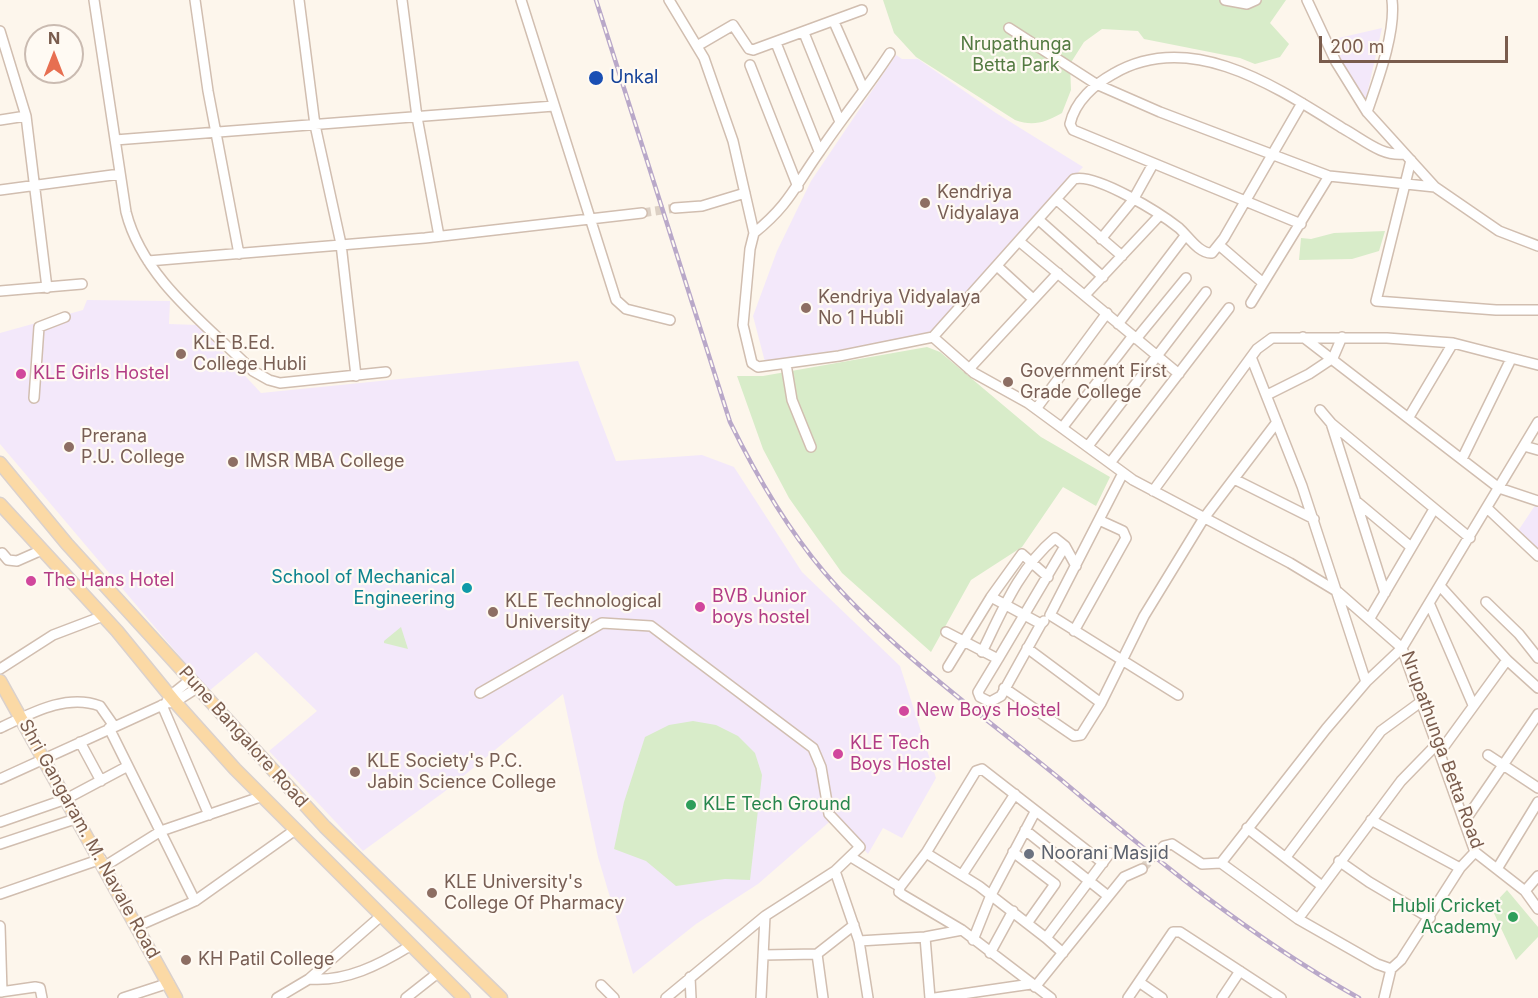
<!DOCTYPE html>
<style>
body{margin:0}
#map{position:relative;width:1538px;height:998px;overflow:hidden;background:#fdf6ec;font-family:Inter,sans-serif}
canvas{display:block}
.north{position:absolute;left:24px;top:24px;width:60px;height:60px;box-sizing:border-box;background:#fffaf3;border:2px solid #cabbb1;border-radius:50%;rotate:0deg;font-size:16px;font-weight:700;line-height:24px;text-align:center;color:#7a5c4d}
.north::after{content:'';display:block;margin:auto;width:21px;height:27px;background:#e76f51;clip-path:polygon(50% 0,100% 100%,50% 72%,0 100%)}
.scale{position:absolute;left:1319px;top:36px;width:189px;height:27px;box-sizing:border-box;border:3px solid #7a5c4d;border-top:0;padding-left:8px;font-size:18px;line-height:21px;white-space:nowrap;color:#7a5c4d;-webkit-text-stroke:4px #fffaf3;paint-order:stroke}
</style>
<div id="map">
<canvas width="1538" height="998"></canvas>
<div class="north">N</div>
<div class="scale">200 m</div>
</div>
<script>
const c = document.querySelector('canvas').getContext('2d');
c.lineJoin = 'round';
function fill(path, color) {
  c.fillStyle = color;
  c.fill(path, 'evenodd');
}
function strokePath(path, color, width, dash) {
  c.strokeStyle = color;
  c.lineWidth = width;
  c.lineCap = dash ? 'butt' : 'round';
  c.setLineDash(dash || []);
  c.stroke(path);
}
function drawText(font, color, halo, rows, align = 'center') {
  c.font = font + ' Inter,sans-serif';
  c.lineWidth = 4.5;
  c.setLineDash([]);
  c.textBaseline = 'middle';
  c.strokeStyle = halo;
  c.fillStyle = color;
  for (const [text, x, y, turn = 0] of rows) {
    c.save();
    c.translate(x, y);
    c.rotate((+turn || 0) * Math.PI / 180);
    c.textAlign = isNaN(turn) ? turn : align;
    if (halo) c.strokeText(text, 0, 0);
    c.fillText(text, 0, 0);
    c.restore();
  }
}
fill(new Path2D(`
 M1382 28 1366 99 1359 95 1330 40Z
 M896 55 902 59H918L996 113 1083 167 930 335 765 362 753 316 777 251 811 181Z
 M87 300 170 301 169 324 198 325 261 393 578 361 616 461 702 455 734 467 802 572 900 666 936 778 902 838 883 828 868 854 835 817 758 884 696 924 633 974 598 857 563 694 444 792 363 851 269 751 317 711 256 652 209 691 0 444V333L83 310Z
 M1538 501V553L1516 534Z`), '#f3e8fa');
fill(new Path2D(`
 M883 0H1286L1270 23 1289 44 1280 57 1255 64 1240 58 1144 39 1138 31 1102 29 1084 42 1070 64 1071 90 1062 113C1045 122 1034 127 1015 120L916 57 894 33Z
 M1385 231 1379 251 1352 259 1299 260 1301 238 1311 239 1334 233Z
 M927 347 940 352 1041 437 1110 477 1096 506 1063 487 1022 547 971 580 931 652 842 573 789 498 763 449 737 376H763Z
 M401 627 408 649 384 643V641Z
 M693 721 716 725 738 736 755 753 762 775 750 880 725 879 676 886 646 861 614 849 624 802 645 737 669 725Z
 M1507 890 1538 927V937L1516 960 1491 907Z`), '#d8ecc9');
strokePath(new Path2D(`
 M642 213 675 208
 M1142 869 1157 853`), '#dcd0c4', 9, [9, 4.5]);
const minor = new Path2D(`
 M94 0 126 212C143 279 206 324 253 371L269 380 280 383 386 372
 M195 0 208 91 239 254
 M299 0 315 125 341 244 356 376
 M402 0 417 117 439 236
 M521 0 616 300 626 309 670 320
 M669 0 704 58 733 141 754 233 750 249 743 325 752 363 758 367 839 356 933 337 1074 179C1096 173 1160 213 1179 228 1188 236 1199 254 1212 253L1224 238 1302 103
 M1225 0 1247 4 1256 0
 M1307 0 1336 62 1367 112 1435 187 1499 231 1538 246
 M834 22 864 90
 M1009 28 1096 84 1160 112 1329 176
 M0 31 26 116 47 288
 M804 33 840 122
 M776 43 819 151
 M697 46 733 25 749 49 753 50 862 10
 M750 65 798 187
 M1367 112C1378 80 1396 32 1392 0
 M0 120 26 116
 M115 140 554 106
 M1411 160 1376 301 1496 310H1538
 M0 190 120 174
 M1057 200 1122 256
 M675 208 702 206 745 193
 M1039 220 1103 277
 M1301 224 1073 130 1070 124C1075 101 1095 84 1113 74 1191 28 1278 88 1344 129 1364 140 1382 157 1405 154
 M754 233C789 205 795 186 820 151 842 118 868 87 890 53
 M1101 239 1133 200 1153 164
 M1020 242 1179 374
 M1219 245 1263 283
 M148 261 425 238 642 213
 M997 266 1033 299
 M0 291 82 284
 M1085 295 1160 215
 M1251 303 1329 176 1435 187
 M1118 324 1185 236
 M933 337 974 373 1028 403 1133 480 1290 563 1338 592 1402 648 1475 852 1525 891 1538 909
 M1303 337 1499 488 1538 501
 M1136 339 1186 278
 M1251 357 1302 486 1366 682
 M786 364 792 400 811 447
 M969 369 1058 273
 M1267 395 1309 374 1333 358 1342 337
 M34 398 39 327 65 317
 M1036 409 1107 313
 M1320 410 1331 423 1385 593
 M1409 417 1453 343
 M1331 423 1470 538
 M1062 428 1132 337
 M1088 446 1206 292
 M1524 446 1538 450
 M1462 459 1511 359
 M1110 463 1229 308
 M1123 473 1050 615 1178 695
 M1234 479 1314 519
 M1153 491 1257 349 1272 338H1387L1453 343 1538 365
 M1356 501 1411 547
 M1487 508 1538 556
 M2 553 8 560 17 561 42 550
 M1441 587 1507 660 1538 688
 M991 597 1022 554 1048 577
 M1486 602 1519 634 1538 658
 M1430 605 1473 705
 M1370 618 1434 509
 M1074 631 1126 538 1123 531 1099 520
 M946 632 998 659 978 692 980 697 990 702 1001 696 1041 624
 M1027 648 1101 703
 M982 652C1002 611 1020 567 1055 538L1065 546
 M998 659 1065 546 1076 566
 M948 667 991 597 1041 624 1044 621
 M0 669 53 635 103 616
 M1004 688 1074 736 1081 735 1101 703 1144 616 1204 518 1277 422
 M480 693 602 623 651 626 813 748 821 767 829 814 860 847 835 871 765 916 761 998
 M167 701 170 696 190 680
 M162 705 209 815
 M0 728C30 714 66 693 100 706L114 726
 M109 728 195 901
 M80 742 101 781
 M1440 752 1507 660
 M1488 755 1538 788
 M0 779 167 703 175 702 197 688
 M1371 820 1460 868
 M0 822 66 799 128 766
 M1464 822 1538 714
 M1247 828 1322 886
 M1025 830 1108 896
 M0 844 78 818
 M1013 852 1055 884 1028 922
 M926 853 976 771 982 769 1103 863
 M1157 853 1164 846 1172 844 1202 864 1221 863 1326 729 1366 682 1402 648 1538 422
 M851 857 900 887
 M1286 857 1381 731 1422 701
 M1339 861 1369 882 1430 918
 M1221 863 1298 919 1377 964 1391 969 1401 960 1460 868 1475 852
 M105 866 161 831 263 796
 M1497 869 1538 802
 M835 871 859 941 925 937 962 930
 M962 875 1015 794
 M1525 891 1538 876
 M0 894 101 859
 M1298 919 1401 781 1437 744
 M0 926 2 992
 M138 926 195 901 295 830
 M925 937 930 998
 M1046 938 979 886 926 853 900 887 899 892 903 895 962 930 1051 998
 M973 940 991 895 1035 812
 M859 941 868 998
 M990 953 1013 911
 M1063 953 1046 938 1110 853
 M817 954 854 925
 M763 955 817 954 823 998
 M690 977 691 998
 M309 979C346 982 379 965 410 946
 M1139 982 1162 998
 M601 985 614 998
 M1035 987 1124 877 1142 869
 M0 992 35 987 40 988 42 998
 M123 998 169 983
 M277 998 309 979 381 916
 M406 998 439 972
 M666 998 765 916
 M935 998 1031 984
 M1128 998 1173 932H1180L1281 998
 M1222 998 1240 971
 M1384 998 1391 969`);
const major = new Path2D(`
 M0 463 67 544 325 827 501 998
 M0 504 117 631 175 702 235 769 464 998
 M0 681 176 998`);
strokePath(minor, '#d1beb0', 12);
strokePath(major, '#dad1cd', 15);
strokePath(minor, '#fff', 9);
strokePath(major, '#fbd9a5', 12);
const rail = new Path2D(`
 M596 0 730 422C756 475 786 527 824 572 891 650 980 713 1059 778 1154 858 1250 937 1359 998`);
strokePath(rail, '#b9a8c9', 4.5);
strokePath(rail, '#fffaf3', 2, [7]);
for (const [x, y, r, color] of [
 [596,78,8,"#1a4fb4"],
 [925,203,6,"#8d6e63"],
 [806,308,6,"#8d6e63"],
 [181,354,6,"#8d6e63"],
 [21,374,6,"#d1479c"],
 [1008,382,6,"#8d6e63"],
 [69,447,6,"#8d6e63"],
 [233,462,6,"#8d6e63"],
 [31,581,6,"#d1479c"],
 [467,588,6,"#0f9aa8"],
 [700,607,6,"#d1479c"],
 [493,612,6,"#8d6e63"],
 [904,711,6,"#d1479c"],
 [838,754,6,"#d1479c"],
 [355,772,6,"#8d6e63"],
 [691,805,6,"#2e9e5b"],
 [1029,854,6,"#6b7280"],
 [432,893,6,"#8d6e63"],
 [1513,917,6,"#2e9e5b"],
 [186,960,6,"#8d6e63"]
]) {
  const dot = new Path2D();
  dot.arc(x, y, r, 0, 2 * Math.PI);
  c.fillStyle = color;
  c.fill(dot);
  strokePath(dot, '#fffaf3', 2);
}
drawText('18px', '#537a41', '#fffaf3', [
 ["Nrupathunga",1016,45],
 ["Betta Park",1016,66]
]);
drawText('18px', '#164399', '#fffaf3', [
 ["Unkal",610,78]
], 'left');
drawText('18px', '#785e54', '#fffaf3', [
 ["Kendriya",937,193],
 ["Vidyalaya",937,214],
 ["Kendriya Vidyalaya",818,298],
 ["No 1 Hubli",818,319],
 ["KLE B.Ed.",193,344],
 ["College Hubli",193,365],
 ["Government First",1020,372],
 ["Grade College",1020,393],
 ["Prerana",81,437],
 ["P.U. College",81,458],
 ["IMSR MBA College",245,462],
 ["KLE Technological",505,602],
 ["University",505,623],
 ["KLE Society's P.C.",367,762],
 ["Jabin Science College",367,783],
 ["KLE University's",444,883],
 ["College Of Pharmacy",444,904],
 ["KH Patil College",198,960]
], 'left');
drawText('18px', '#b23c85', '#fffaf3', [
 ["KLE Girls Hostel",33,374],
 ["The Hans Hotel",43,581],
 ["BVB Junior",712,597],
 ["boys hostel",712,618],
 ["New Boys Hostel",916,711],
 ["KLE Tech",850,744],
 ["Boys Hostel",850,765]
], 'left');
drawText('18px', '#0d838f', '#fffaf3', [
 ["School of Mechanical",455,578],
 ["Engineering",455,599]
], 'right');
drawText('18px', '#7a5c4d', '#fffaf3', [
 ["Pune Bangalore Road",243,737,48],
 ["Nrupathunga Betta Road",1442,750,70],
 ["Shri Gangaram. M. Navale Road",89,839,61]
]);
drawText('18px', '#27864d', '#fffaf3', [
 ["KLE Tech Ground",703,805],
 ["Hubli Cricket",1501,907,"right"],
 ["Academy",1501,928,"right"]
], 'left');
drawText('18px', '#5b616d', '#fffaf3', [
 ["Noorani Masjid",1041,854]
], 'left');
</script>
